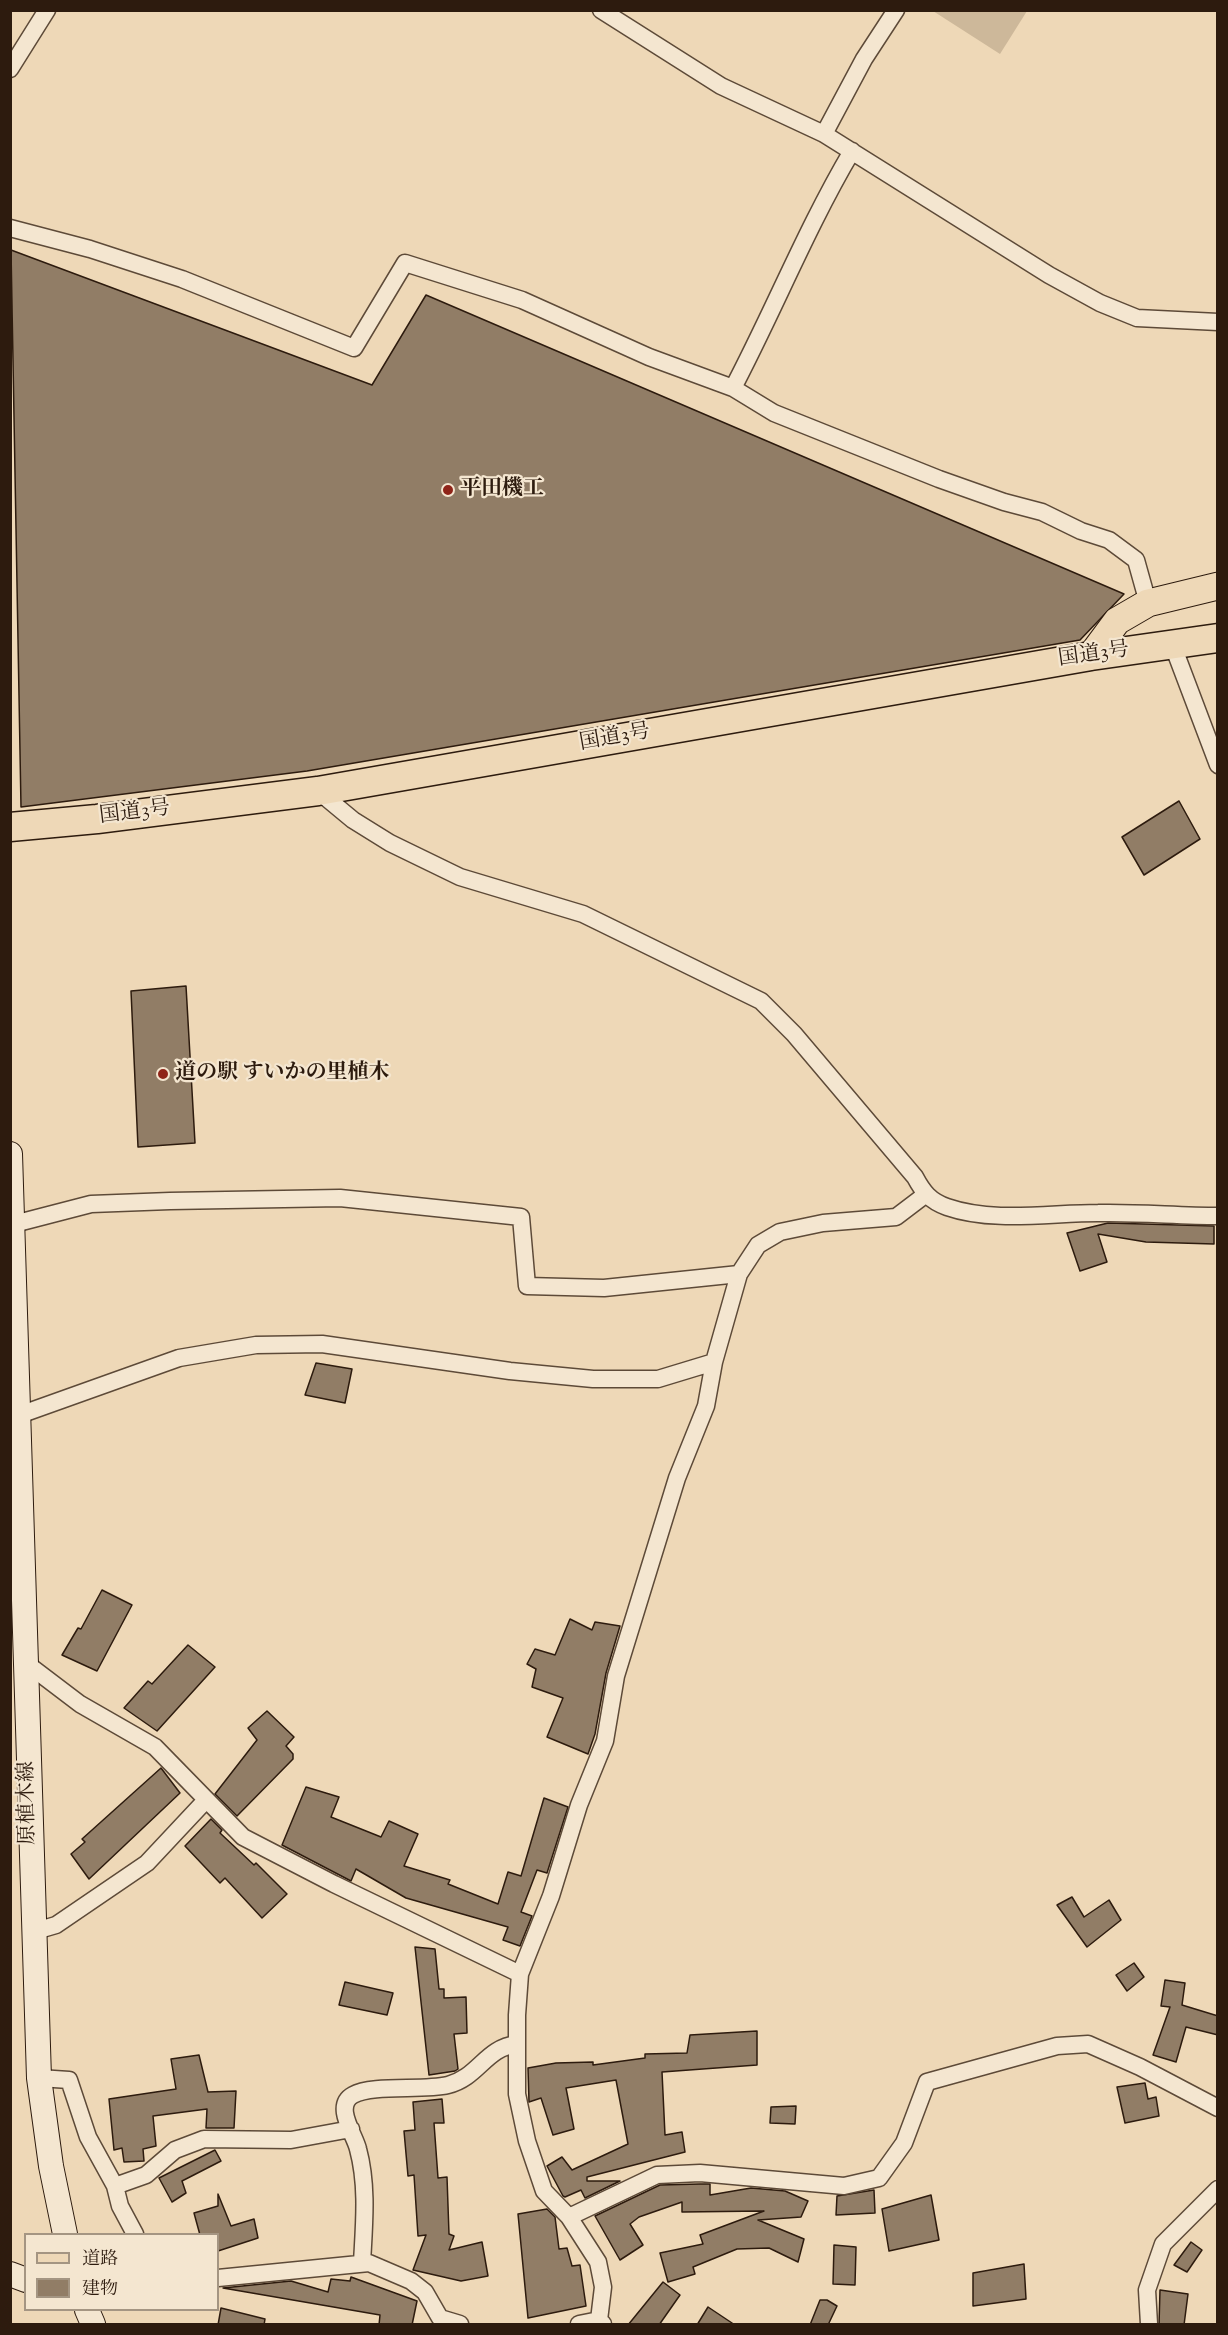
<!DOCTYPE html>
<meta charset="utf-8">
<style>
body{margin:0}
#map{position:relative;width:1228px;height:2335px;overflow:hidden;background:#eed8b7;font-family:"Sorts Mill Goudy","Noto Serif JP",serif}
canvas{display:block}
.frame{position:absolute;inset:0;border:12px solid #2d1b0e;pointer-events:none}
.legend{position:absolute;left:24px;top:2233px;width:195px;height:78px;box-sizing:border-box;background:#f4e6d0;border:2px solid #a49582;margin:0;padding:8px 10px;list-style:none;font-size:18px;color:#2d1b0e}
.legend li{display:flex;align-items:center;gap:12px;height:30px}
.legend b{width:30px;border:2px solid #a49582}
</style>
<div id="map">
<canvas width="1228" height="2335"></canvas>
<div class="frame"></div>
<ul class="legend">
<li><b style="height:8px;background:#eed8b7"></b>道路</li>
<li><b style="height:16px;background:#917d66"></b>建物</li>
</ul>
</div>
<script>
const c = document.querySelector('canvas').getContext('2d');
c.lineJoin = 'round';
function fill(path, color) {
  c.fillStyle = color;
  c.fill(path, 'evenodd');
}
function strokePath(path, color, width, dash) {
  c.strokeStyle = color;
  c.lineWidth = width;
  c.lineCap = dash ? 'butt' : 'round';
  c.setLineDash(dash || []);
  c.stroke(path);
}
function drawText(font, color, halo, rows, align = 'center') {
  c.font = font + ' "Sorts Mill Goudy","Noto Serif JP",serif';
  c.lineWidth = 4.5;
  c.setLineDash([]);
  c.textBaseline = 'middle';
  c.strokeStyle = halo;
  c.fillStyle = color;
  for (const [text, x, y, turn = 0] of rows) {
    c.save();
    c.translate(x, y);
    c.rotate((+turn || 0) * Math.PI / 180);
    c.textAlign = isNaN(turn) ? turn : align;
    if (halo) c.strokeText(text, 0, 0);
    c.fillText(text, 0, 0);
    c.restore();
  }
}
fill(new Path2D(`
 M933 11H1027L1000 54Z`), '#cdb89a');
const building = new Path2D(`
 M11 250 372 385 426 295 1124 594 1080 640 307 771 21 807Z
 M1179 801 1200 839 1144 875 1122 837Z
 M186 986 195 1143 138 1147 131 991Z
 M1108 1223 1214 1226V1244L1146 1242 1098 1234 1107 1262 1080 1271 1067 1233Z
 M316 1363 352 1369 345 1403 305 1395Z
 M102 1590 132 1605 97 1671 62 1655 78 1628 81 1629Z
 M570 1619 592 1630 595 1622 620 1626 606 1673 595 1734 588 1754 547 1737 563 1698 532 1687 536 1669 527 1664 535 1649 555 1655Z
 M188 1645 215 1667 157 1731 124 1708 148 1681 152 1684Z
 M267 1711 294 1737 286 1746 293 1754V1759L237 1816 215 1794 257 1740 248 1728Z
 M161 1768 180 1793 89 1879 71 1854 85 1842 82 1839Z
 M306 1787 339 1797 331 1817 381 1837 389 1821 418 1834 404 1866 450 1880 448 1884 498 1904 508 1872 521 1876 544 1798 568 1807 547 1873 537 1870 521 1912 532 1916 520 1946 503 1940 508 1927 406 1898 356 1869 351 1881 282 1845Z
 M211 1819 222 1830 220 1833 254 1865 256 1863 287 1894 262 1918 225 1878 220 1883 185 1846Z
 M1072 1897 1084 1917 1109 1900 1121 1920 1087 1947 1057 1905Z
 M415 1947 435 1949 439 1989H444V1998L466 1997 467 2033 454 2034 458 2069 455 2071 429 2075Z
 M1134 1963 1144 1977 1127 1991 1116 1975Z
 M1165 1980 1185 1983 1182 2005 1218 2016V2035L1186 2027 1176 2062 1153 2055 1170 2007 1161 2006Z
 M345 1982 393 1993 387 2015 339 2005Z
 M757 2031V2065L662 2072 665 2135 682 2132 685 2152 587 2177V2181H620L585 2198 581 2190 565 2197 563 2196 547 2166 562 2157 572 2170 628 2144 616 2080 566 2088 574 2129 553 2135 541 2098 529 2102 528 2068 556 2063 593 2062V2065L645 2058V2054L687 2053 690 2035Z
 M199 2055 208 2092 236 2091 234 2128H206L207 2109 153 2116 156 2146 143 2149 144 2161 124 2162 122 2148 114 2150 109 2099 176 2089 171 2059Z
 M1145 2083 1148 2099 1156 2097 1159 2116 1125 2123 1117 2087Z
 M442 2099 444 2123H434L438 2178 447 2177 449 2234 454 2236 449 2250 482 2242 488 2276 461 2281 413 2270 426 2235 418 2236 414 2175 408 2176 404 2131 415 2130 413 2102Z
 M796 2106 795 2124 770 2123 771 2107Z
 M215 2150 221 2161 182 2181 186 2193 172 2202 159 2178Z
 M700 2184H710V2195L751 2188 785 2191 808 2201 801 2217 758 2220 804 2239 798 2262 769 2248 737 2249 693 2267 695 2274 668 2282 660 2253 703 2244 700 2235 764 2211 682 2212V2202L639 2217 630 2224 643 2245 620 2260 595 2216 660 2185Z
 M874 2190 875 2213 836 2215 837 2196Z
 M218 2194 231 2226 254 2219 258 2238 218 2251V2235H200L194 2213 218 2206Z
 M931 2195 939 2240 889 2251 882 2209Z
 M547 2209 555 2217 559 2249 567 2248 572 2266 580 2265 586 2306 528 2318 518 2214Z
 M1191 2242 1202 2250 1187 2272 1174 2265Z
 M834 2245 856 2247 855 2285 833 2284Z
 M1024 2264 1026 2299 973 2306V2273Z
 M351 2277 417 2301 412 2325H379L380 2315 223 2288 291 2281 328 2292 331 2279 350 2281Z
 M663 2282 680 2295 659 2325H628Z
 M1160 2290 1188 2294 1184 2325H1159Z
 M820 2300H827L837 2306 828 2325H810Z
 M708 2307 735 2325H697Z
 M221 2308 265 2319 264 2325H218Z`);
fill(building, '#917d66');
strokePath(building, '#2d1b0e', 1.5);
const minor = new Path2D(`
 M601 10 721 86 824 134 1049 275 1100 303 1137 318 1218 322
 M10 69 47 10
 M824 134 864 59 896 10
 M10 228 90 249 182 279 354 348 405 263 522 300 649 357 733 388 774 413 939 479 1004 502 1042 512 1081 531 1109 540 1136 560 1148 603
 M733 388C774 310 807 227 852 151
 M1173 646 1218 765
 M318 791 353 820 390 843 460 877 583 914 761 1001 794 1034 915 1177C923 1192 930 1201 947 1207 993 1223 1050 1213 1098 1213 1138 1212 1178 1216 1218 1216
 M10 1225 91 1204 170 1201 340 1198 521 1217 527 1286 604 1288 739 1274
 M11 1418 179 1358 256 1345 322 1344 510 1371 593 1379H658L714 1362
 M26 1663 80 1704 155 1747 243 1837 334 1884 520 1974
 M32 1932 56 1925 147 1863 206 1800
 M39 2078 69 2080 88 2137 115 2186 120 2206 135 2234
 M115 2186 146 2175 175 2150 204 2139 291 2140 351 2129
 M569 2217 657 2175 700 2173 844 2186 879 2178 904 2143 927 2082 1057 2046 1088 2044 1140 2067 1218 2108
 M362 2263C364 2225 368 2186 358 2149 355 2135 333 2106 353 2095 372 2084 423 2091 448 2085 479 2077 485 2048 517 2044
 M218 2278 369 2263 411 2281 425 2292 440 2318 460 2324
 M579 2324 599 2320
 M603 2324 599 2320 603 2287 598 2262 569 2217 544 2191 527 2141 517 2094V2015L520 1974 551 1896 579 1805 605 1741 616 1676 677 1478 706 1406 714 1362 739 1274 758 1245 780 1232 823 1223 896 1217 925 1195
 M1149 2324 1147 2290 1163 2244 1218 2189`);
const secondary = new Path2D(`
 M10 1154 39 2078 51 2166 65 2234
 M10 2274 26 2280
 M87 2310 93 2324`);
const primary = new Path2D(`
 M1091 656 1117 621 1148 603 1218 586`);
const trunk = new Path2D(`
 M10 827 97 819 318 791 1091 656 1218 638`);
strokePath(minor, '#5d4a38', 19);
strokePath(secondary, '#2d1b0e', 26);
strokePath(primary, '#2d1b0e', 29);
strokePath(trunk, '#2d1b0e', 31);
strokePath(minor, '#f4e6d0', 16);
strokePath(secondary, '#f4e6d0', 24);
strokePath(primary, '#eed8b7', 27);
strokePath(trunk, '#eed8b7', 28);
for (const [x, y, r, color] of [
 [448,490,6,"#8f2418"],
 [163,1074,6,"#8f2418"]
]) {
  const dot = new Path2D();
  dot.arc(x, y, r, 0, 2 * Math.PI);
  c.fillStyle = color;
  c.fill(dot);
  strokePath(dot, '#f4e6d0', 2);
}
drawText('bold 21px', '#2d1b0e', '#f4e6d0', [
 ["平田機工",460,490],
 ["道の駅 すいかの里植木",175,1074]
], 'left');
drawText('21px', '#2d1b0e', '#f4e6d0', [
 ["国道3号",1094,656,-8],
 ["国道3号",615,739,-10],
 ["国道3号",135,814,-7],
 ["原植木線",29,1803,-91]
]);
</script>
